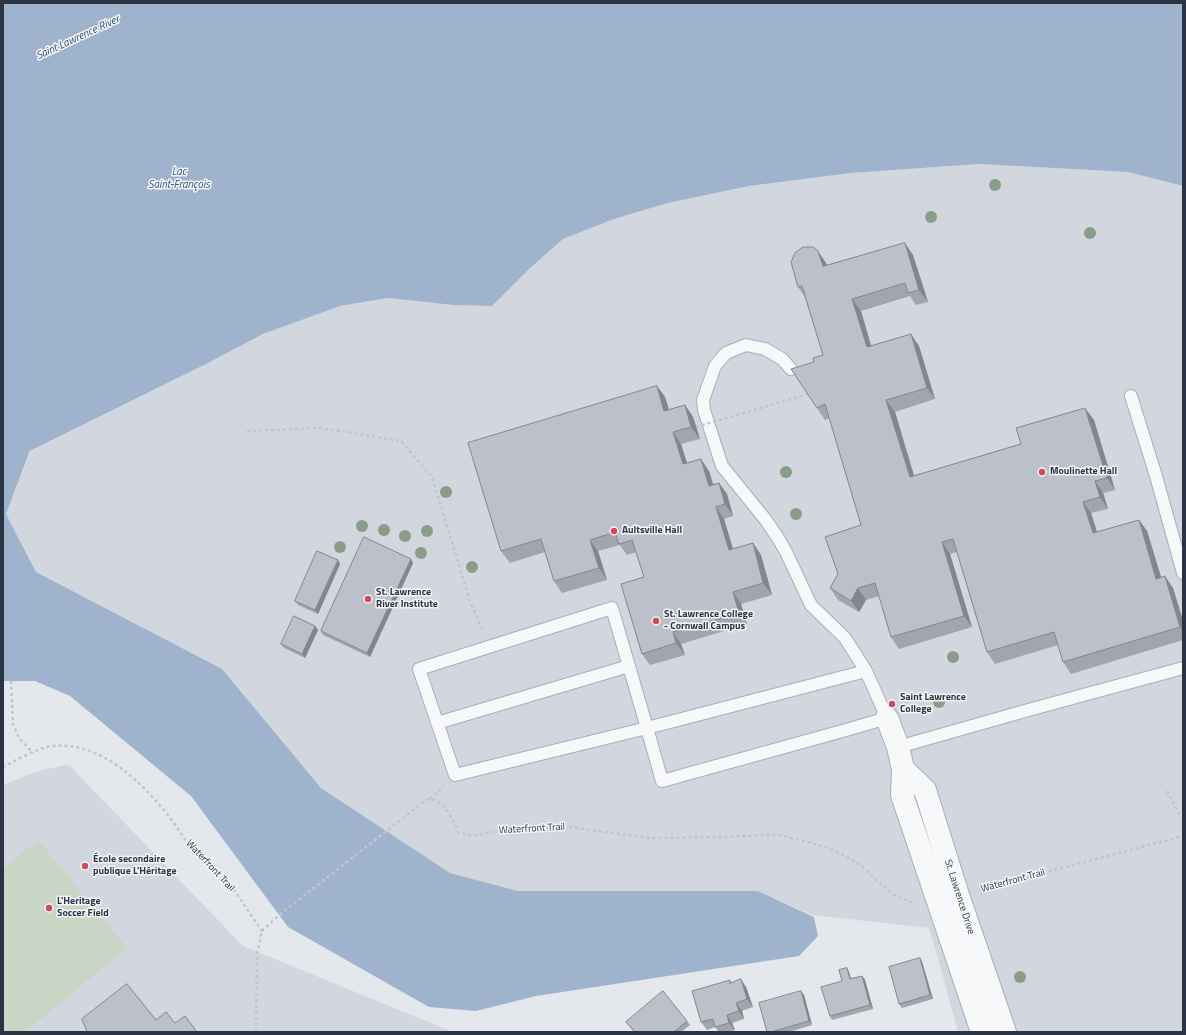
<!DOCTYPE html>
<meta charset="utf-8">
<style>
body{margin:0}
#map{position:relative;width:1186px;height:1035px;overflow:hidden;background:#e4e7ec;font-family:"Titillium Web",sans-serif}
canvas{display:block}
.frame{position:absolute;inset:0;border:4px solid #2b3445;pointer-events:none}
</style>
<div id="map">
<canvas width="1186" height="1035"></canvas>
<div class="frame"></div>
</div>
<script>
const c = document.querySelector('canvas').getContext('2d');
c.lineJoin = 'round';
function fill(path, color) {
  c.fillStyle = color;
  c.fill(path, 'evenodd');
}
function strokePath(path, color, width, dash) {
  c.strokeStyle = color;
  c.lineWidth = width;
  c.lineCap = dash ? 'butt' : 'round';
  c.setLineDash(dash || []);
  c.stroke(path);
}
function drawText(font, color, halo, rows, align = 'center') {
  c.font = font + ' "Titillium Web",sans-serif';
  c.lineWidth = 3;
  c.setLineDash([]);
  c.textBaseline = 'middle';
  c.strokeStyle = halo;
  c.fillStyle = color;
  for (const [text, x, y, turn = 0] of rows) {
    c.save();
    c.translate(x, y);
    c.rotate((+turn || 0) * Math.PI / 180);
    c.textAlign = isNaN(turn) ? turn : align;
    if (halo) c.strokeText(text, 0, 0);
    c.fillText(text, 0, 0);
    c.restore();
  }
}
fill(new Path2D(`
 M979 164 1128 172 1183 186V1032H958L936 951 929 928 812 915 758 891H518L450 873 321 788 221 669 36 572 6 514 31 451 208 363 263 334 340 306 388 298 453 305 492 306 528 270 563 239 614 219 668 203 749 186 851 173Z
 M65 765 70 766 243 946 453 1032H3V785L38 771Z`), '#d2d6de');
fill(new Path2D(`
 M38 840 127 948 25 1032H3V869Z`), '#c9d6c5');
fill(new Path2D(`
 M3 3H1183V186L1128 172 979 164 851 173 749 186 668 203 614 219 563 239 528 270 492 306 453 305 388 298 340 306 263 334 208 363 30 451 6 514 36 572 222 669 321 788 450 873 518 891H758L814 917 818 936 799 956 536 996 476 1011 429 1007 288 927 191 796 70 696 35 681H3Z`), '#9fb4cc');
const lane = new Path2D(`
 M791 369 782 359 765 349 746 345 726 353 715 366 703 400 704 410 722 466 765 519 778 538 786 552 811 605 845 638 866 671
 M1131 396 1156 476 1183 573
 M612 608 647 728 455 775 419 669Z
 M866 671 887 718 846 730 662 781 647 728Z
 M437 723 629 666
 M898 747 1032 709 1183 668`);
const street = new Path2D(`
 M887 718 898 747 903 769 902 795 982 1032
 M903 769 925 790 958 895 1005 1032`);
strokePath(lane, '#a9aeb7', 14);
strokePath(street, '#a9aeb7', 24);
strokePath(new Path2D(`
 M247 431 320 428 401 441 432 477 470 601 483 631
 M11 681 13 724 19 738 33 753
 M3 767C17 760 39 747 53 746 103 741 147 787 174 823 180 832 185 840 191 848 196 854 202 861 208 866 213 869 219 872 223 877 238 893 249 913 262 931
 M1167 791 1183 821
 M430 799 444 786
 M979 890 1183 836
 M262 931 278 916 426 800C443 795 453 820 458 832L471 836 513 828 570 827 648 838 726 837 762 835H780L815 844 829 848 843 855 859 864 868 872 877 881 896 896 916 904
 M256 1032 257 954 262 931`), '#c2c5cb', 2.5, [3, 3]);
strokePath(lane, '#f7f8fa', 12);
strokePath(street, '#f7f8fa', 22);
strokePath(new Path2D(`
 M696 427 808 394`), '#c2c5cb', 2.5, [3, 3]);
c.fillStyle = '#899d89';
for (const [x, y] of [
 [995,185],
 [931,217],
 [1090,233],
 [786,472],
 [446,492],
 [796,514],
 [362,526],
 [384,530],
 [427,531],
 [405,536],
 [340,547],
 [421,553],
 [472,567],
 [953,657],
 [939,702],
 [1020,977]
]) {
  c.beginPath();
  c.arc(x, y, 6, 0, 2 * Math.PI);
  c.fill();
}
fill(new Path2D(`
 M913 255 928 302 916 305 910 296 861 311 871 346H919L935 399 895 412 914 476 1021 444 1094 420 1115 490 1103 493 1108 509 1091 513 1097 532 1139 520 1147 531 1161 577 1173 588 1183 621V640L1071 674 1063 662 1058 645 995 664 987 652 957 552 950 554 972 627 899 649 891 637 879 596 866 600 859 612 838 600 830 588 838 574 861 525 829 418 825 420 817 408 814 362 823 355 805 297 798 287 826 263 827 265Z
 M657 386 665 397 669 410 685 405 693 417 700 439 681 444 687 463 709 471 713 484 719 483 727 494 733 516 724 519 733 549 753 543 761 555 772 595 741 604 747 624 681 644 685 655 650 665 642 654 644 577 636 552 627 555 620 545 598 551 607 580 562 593 554 581 545 552 510 563 501 551Z
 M411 559 413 563 370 657 323 635 321 631Z
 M338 560 340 564 318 614 298 605 295 601Z
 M315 626 318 630 305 658 284 648 281 644Z
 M920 958 922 962 933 999 902 1008 899 1004Z
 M847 968 849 972 851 978 862 976 865 980 873 1009 832 1020 830 1016Z
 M730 980 731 982 746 987 753 1007 742 1011 744 1019 732 1023 735 1030 730 1032H719L715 1027 707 1030 701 1022Z
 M804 995 812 1025 789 1032H767Z
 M687 1021 690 1025 681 1032H634L626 1022Z`), '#a1a5ae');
fill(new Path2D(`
 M905 243 913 255 928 302 919 290Z
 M818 251 826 263 831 278 823 266Z
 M852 299 861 311 875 359 867 347Z
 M911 334 919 346 935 399 927 388Z
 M657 386 665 397 673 423 664 411Z
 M886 400 895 412 918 489 910 477Z
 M685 405 693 417 700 439 691 427Z
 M1085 408 1094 420 1115 490 1107 478Z
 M673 432 681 444 691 476 683 464Z
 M701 459 709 471 717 497 709 486Z
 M1095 481 1103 493 1108 509 1100 497Z
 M719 483 727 494 733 516 725 504Z
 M1083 502 1091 513 1101 545 1093 533Z
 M716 507 724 519 737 562 729 550Z
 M1139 520 1147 531 1165 590 1156 579Z
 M590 540 598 551 607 580 599 568Z
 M942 542 950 554 972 627 964 616Z
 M753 543 761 555 772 595 763 583Z
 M411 559 413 563 370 657 367 653Z
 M338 560 340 564 318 614 315 610Z
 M1165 576 1173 588 1183 621V631L1180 627Z
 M858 588 866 600 859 612 851 601Z
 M733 592 741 604 747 624 739 613Z
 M315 626 318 630 305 658 302 654Z
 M673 632 681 644 685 655 676 643Z
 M920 958 922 962 933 999 930 995Z
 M847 968 849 972 852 983 850 979Z
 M862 976 865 980 873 1009 870 1005Z
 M741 979 746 987 753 1007 747 999Z
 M801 991 804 995 812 1025 809 1021Z
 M736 1003 742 1011 744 1019 739 1011Z
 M727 1015 732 1023 735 1030 729 1023Z`), '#83868d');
const building = new Path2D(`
 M905 243 919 290 908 293 905 283 852 299 867 347 911 334 927 388 886 400 910 477 1021 444 1016 428 1085 408 1107 478 1095 481 1100 497 1083 502 1093 533 1139 520 1156 579 1165 576 1180 627 1063 662 1054 632 987 652 953 539 942 542 964 616 891 637 875 583 858 588 851 601 830 588 838 574 825 537 861 525 825 404 817 408 791 369 814 362 813 358 823 355 802 286 798 287 791 262 795 253 803 247H813L818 251 823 266Z
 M657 386 664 411 685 405 691 427 673 432 683 464 701 459 709 486 719 483 725 504 716 507 729 550 753 543 763 583 733 592 739 613 673 632 676 643 642 654 621 584 644 577 632 540 619 544 615 532 590 540 599 568 554 581 541 539 501 551 468 443Z
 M364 537 411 559 367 653 321 631Z
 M317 551 338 560 315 610 295 601Z
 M294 616 315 626 302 654 281 644Z
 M920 958 930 995 899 1004 889 967Z
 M847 968 850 979 862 976 870 1005 830 1016 821 987 842 981 839 970Z
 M741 979 747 999 736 1003 739 1011 727 1015 729 1023 715 1027 713 1019 701 1022 692 991 730 980V983Z
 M127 984 156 1020 166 1012 175 1023 185 1016 197 1032H87L82 1019Z
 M663 991 687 1021 674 1032H635L626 1022Z
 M801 991 809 1021 771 1032H767L759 1003Z`);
fill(building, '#bbc0ca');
strokePath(building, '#83868d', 1);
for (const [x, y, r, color] of [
 [1042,472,4,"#d1495b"],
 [614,531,4,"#d1495b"],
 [368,599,4,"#d1495b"],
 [656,621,4,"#d1495b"],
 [892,704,4,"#d1495b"],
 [85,866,4,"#d1495b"],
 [49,908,4,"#d1495b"]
]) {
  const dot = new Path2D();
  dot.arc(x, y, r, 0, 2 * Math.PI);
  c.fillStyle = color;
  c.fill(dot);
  strokePath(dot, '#f4f6f9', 1.5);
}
drawText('bold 10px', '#2b3445', '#f4f6f9', [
 ["Moulinette Hall",1050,472],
 ["Aultsville Hall",622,531],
 ["St. Lawrence",376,593],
 ["River Institute",376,605],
 ["St. Lawrence College",664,615],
 ["- Cornwall Campus",664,627],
 ["Saint Lawrence",900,698],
 ["College",900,710],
 ["École secondaire",93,860],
 ["publique L'Héritage",93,872],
 ["L'Heritage",57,902],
 ["Soccer Field",57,914]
], 'left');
drawText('10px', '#2b3445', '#f4f6f9', [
 ["Waterfront Trail",532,829,-3],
 ["Waterfront Trail",210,866,47],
 ["Waterfront Trail",1013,881,-15],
 ["St. Lawrence Drive",959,897,72]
]);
drawText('italic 11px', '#34527a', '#f4f6f9', [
 ["Saint Lawrence River",78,38,-25],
 ["Lac",179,172],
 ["Saint-François",179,185]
]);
</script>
